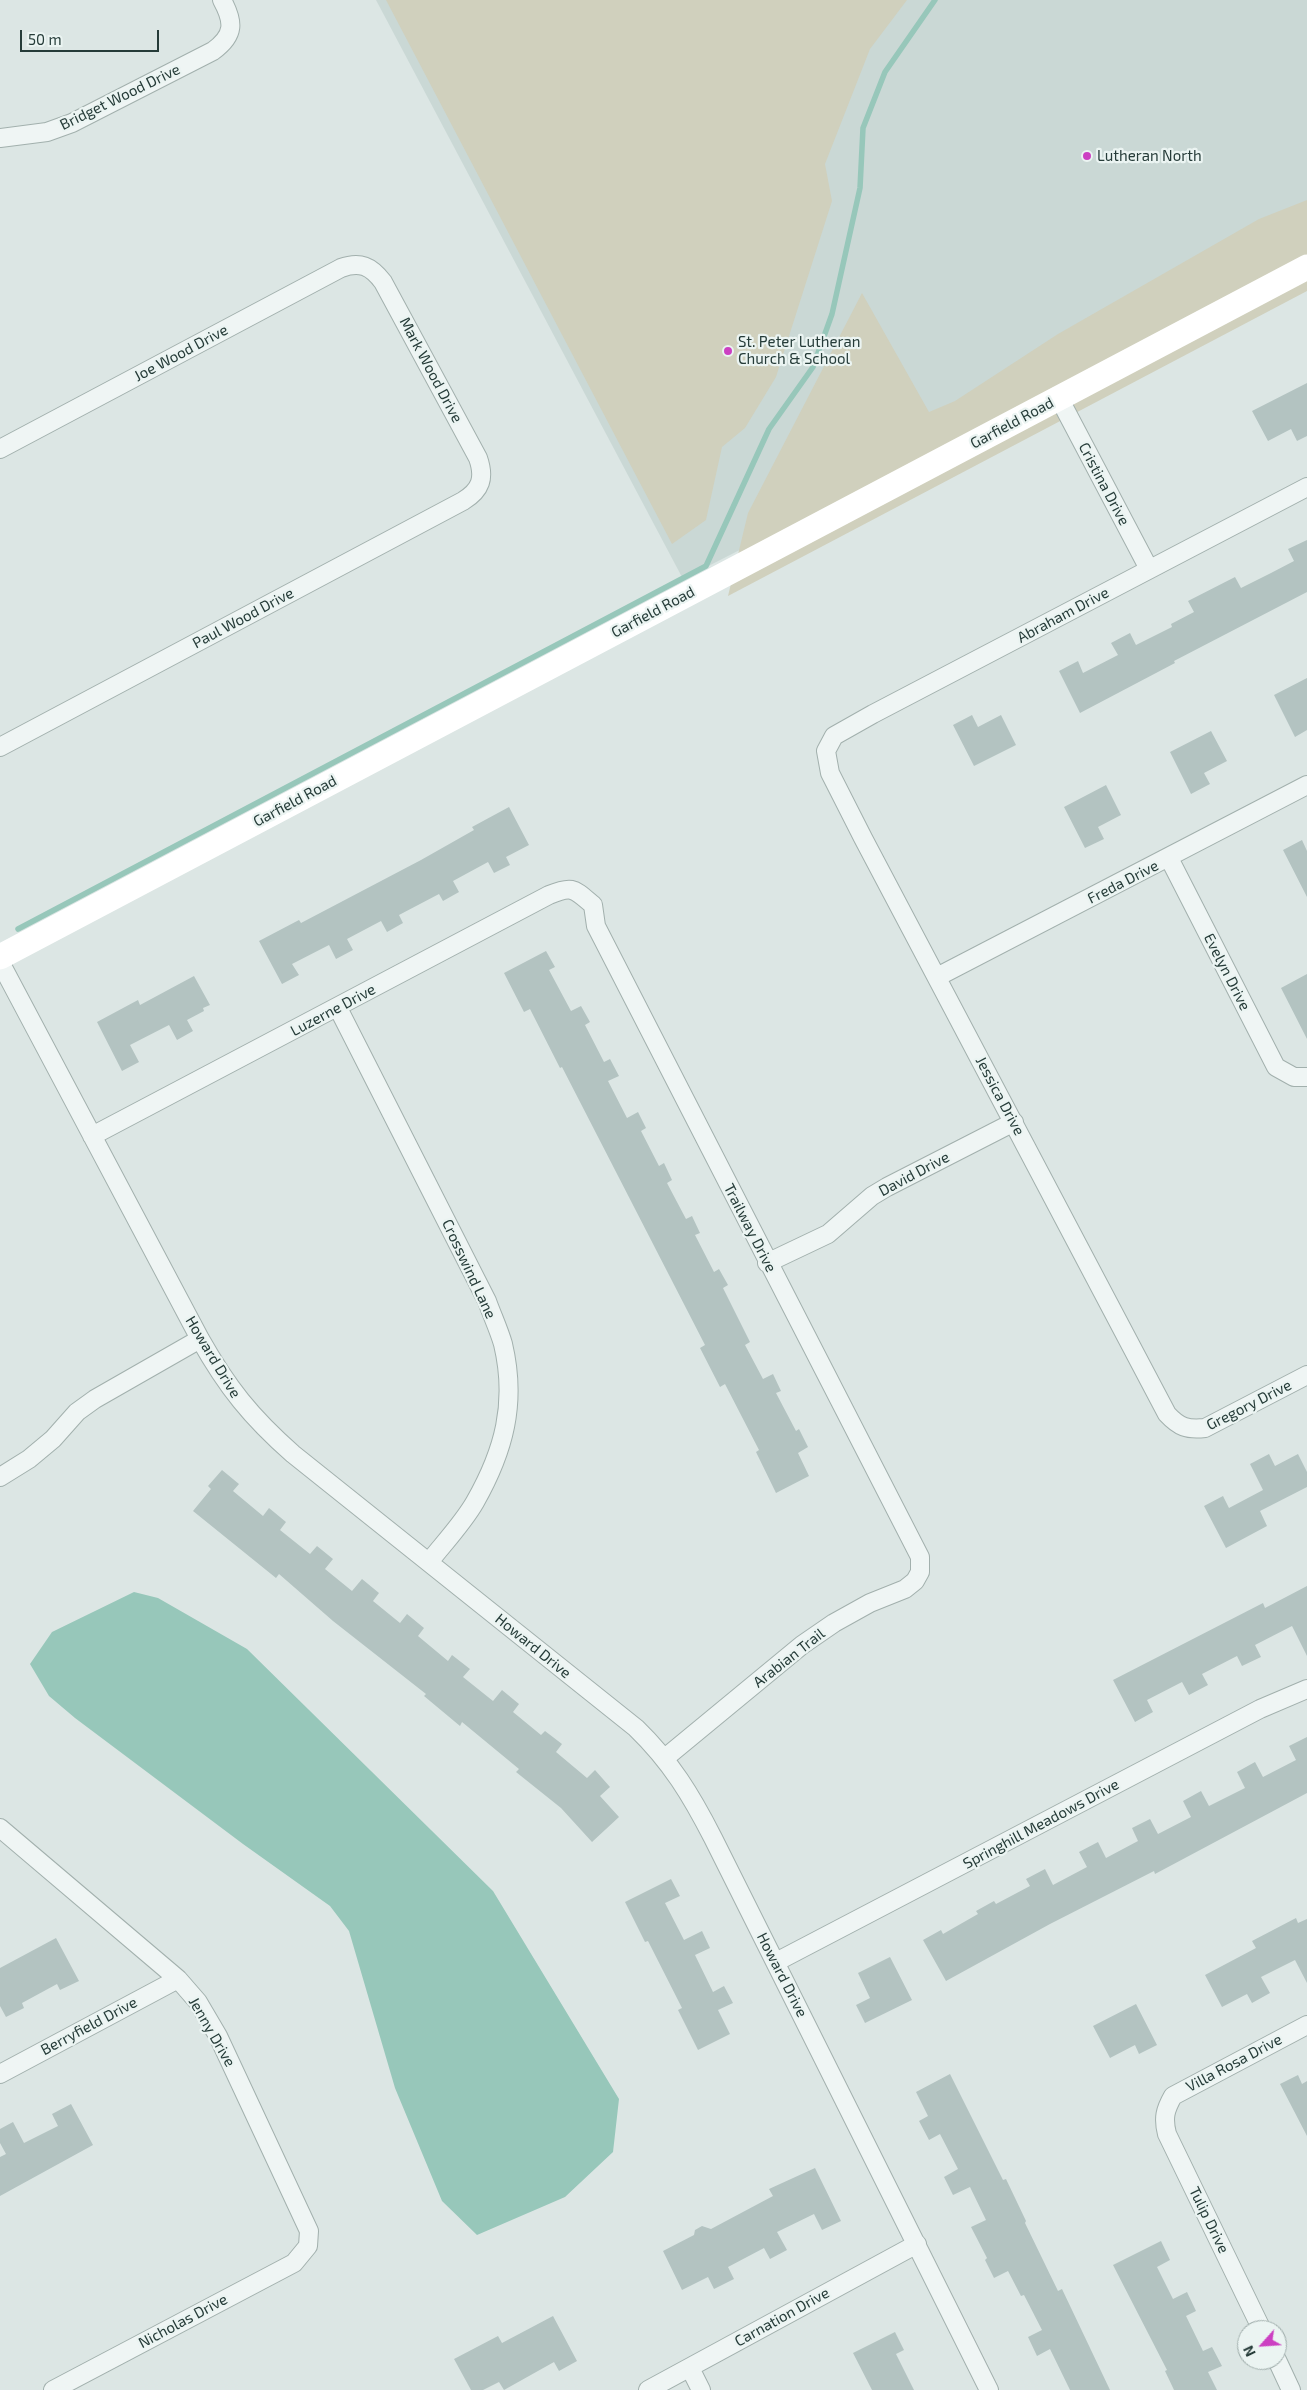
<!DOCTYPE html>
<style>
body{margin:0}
#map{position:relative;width:1307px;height:2390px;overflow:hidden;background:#dce6e4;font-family:"Exo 2",sans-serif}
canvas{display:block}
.north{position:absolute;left:1237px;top:2320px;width:50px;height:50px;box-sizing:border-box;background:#ebf4f2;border:1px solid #9caaa8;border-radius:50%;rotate:244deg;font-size:14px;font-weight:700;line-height:20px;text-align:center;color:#263c39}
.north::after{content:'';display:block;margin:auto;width:18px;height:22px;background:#cc40c2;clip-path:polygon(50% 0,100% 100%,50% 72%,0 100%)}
.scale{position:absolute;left:20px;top:30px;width:139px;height:22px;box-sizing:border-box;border:2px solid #263c39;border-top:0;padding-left:6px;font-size:15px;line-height:18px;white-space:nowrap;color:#263c39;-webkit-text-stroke:4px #ebf4f2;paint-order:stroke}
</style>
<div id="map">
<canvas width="1307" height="2390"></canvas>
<div class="north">N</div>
<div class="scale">50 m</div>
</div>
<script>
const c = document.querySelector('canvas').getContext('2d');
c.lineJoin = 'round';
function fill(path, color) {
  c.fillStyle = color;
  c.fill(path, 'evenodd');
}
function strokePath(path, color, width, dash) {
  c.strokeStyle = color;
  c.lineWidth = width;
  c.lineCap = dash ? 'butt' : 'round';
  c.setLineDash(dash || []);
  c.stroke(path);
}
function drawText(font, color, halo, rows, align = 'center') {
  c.font = font + ' "Exo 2",sans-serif';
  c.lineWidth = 4.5;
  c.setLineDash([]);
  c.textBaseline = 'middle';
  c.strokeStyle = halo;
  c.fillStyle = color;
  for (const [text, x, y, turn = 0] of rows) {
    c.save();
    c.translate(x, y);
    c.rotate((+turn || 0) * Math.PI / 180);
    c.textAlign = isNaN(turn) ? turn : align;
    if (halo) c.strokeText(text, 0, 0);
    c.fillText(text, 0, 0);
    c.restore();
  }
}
fill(new Path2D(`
 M376 0H1307V240L941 447 683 579Z`), '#cad8d5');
fill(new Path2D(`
 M386 0H907L870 49 825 164 832 201 776 377 745 428 722 447 706 520 672 544Z
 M1307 200V291L728 596 748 513 862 293 929 412 955 401 1058 334 1259 219Z`), '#d0d0bd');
fill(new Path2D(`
 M134 1592 158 1598 247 1649 493 1891 619 2099 613 2152 565 2197 477 2235 442 2201 395 2088 349 1931 330 1906 243 1844 75 1718 49 1696 30 1664 52 1632Z`), '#97c7ba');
strokePath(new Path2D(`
 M18 929 706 566 769 429 813 367 832 314 860 188 863 128 885 72 935 0`), '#97c7ba', 5.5);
fill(new Path2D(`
 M1307 383V436L1297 441 1291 429 1268 441 1252 411Z
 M1307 540V592L1174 661 1175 663 1080 713 1059 671 1078 661 1083 673 1118 655 1111 643 1130 633 1136 645 1172 627 1171 624 1194 612 1188 601 1235 577 1241 588 1271 573 1294 561 1288 549Z
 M1307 678V730L1295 737 1274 695Z
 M972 715 978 727 1001 715 1016 745 974 766 953 725Z
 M1211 731 1227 761 1204 773 1210 784 1191 794 1170 752Z
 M1106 785 1121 815 1098 827 1104 839 1085 848 1064 807Z
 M509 807 529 845 506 857 510 865 494 873 488 862 453 881 459 892 443 901 439 894 399 915 403 923 387 932 381 921 347 939 353 950 336 959 329 945 292 964 299 975 282 984 259 941 299 920 301 923 421 860 474 830 472 827Z
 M1302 840 1307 851V897L1283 850Z
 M546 951 555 967 549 970 571 1011 581 1006 590 1022 585 1025 604 1062 610 1059 619 1076 608 1081 627 1118 638 1112 646 1128 641 1131 659 1166 664 1163 672 1180 667 1183 686 1219 692 1216 700 1233 695 1235 714 1272 719 1269 728 1285 723 1288 750 1342 745 1345 763 1379 773 1374 781 1391 776 1393 796 1431 799 1429 808 1447 798 1453 809 1476 776 1493 756 1452 759 1450 725 1384 720 1387 700 1348 705 1345 562 1067 560 1068 530 1009 524 1012 504 973Z
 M1307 974V1039L1281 988Z
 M194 976 210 1005 203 1008 204 1011 187 1020 193 1031 177 1040 169 1025 130 1045 139 1062 122 1071 97 1022 138 1000 140 1005Z
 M1269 1454 1275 1466 1298 1454 1307 1472V1487L1260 1511 1267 1526 1226 1548 1204 1506 1223 1496 1229 1508 1263 1490 1250 1464Z
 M222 1470 239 1484 233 1491 263 1516 269 1508 286 1522 280 1530 310 1554 317 1546 333 1559 325 1569 352 1591 362 1579 379 1593 373 1601 400 1623 407 1614 424 1628 418 1636 448 1661 452 1655 470 1669 463 1677 493 1701 502 1690 519 1704 513 1712 541 1735 545 1731 562 1744 556 1752 587 1778 595 1770 610 1787 600 1796 619 1817 592 1842 561 1808 516 1772 519 1769 462 1722 460 1726 424 1696 426 1694 333 1621 279 1574 276 1578 193 1511 211 1489 208 1486Z
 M1307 1586V1656L1292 1626 1255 1645 1261 1657 1242 1666 1237 1656 1202 1674 1208 1685 1189 1695 1182 1682 1147 1700 1153 1712 1135 1722 1113 1680 1263 1603 1265 1608Z
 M1307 1737V1793L1155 1874 1154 1871 1050 1924 946 1981 923 1940 941 1930 943 1934 978 1914 976 1911 994 1901 996 1904 1030 1886 1026 1879 1045 1869 1053 1885 1087 1867 1079 1852 1098 1842 1106 1858 1138 1841 1132 1828 1150 1819 1158 1834 1191 1817 1183 1801 1201 1791 1209 1806 1245 1788 1237 1772 1255 1762 1263 1777 1296 1760 1289 1746Z
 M671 1879 680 1896 665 1903 684 1940 702 1931 710 1948 695 1955 713 1992 724 1986 733 2003 718 2010 730 2034 698 2050 678 2010 682 2008 648 1941 645 1942 625 1902Z
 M1296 1918 1298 1923 1307 1919V1983L1295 1960 1261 1977 1270 1993 1252 2003 1247 1994 1222 2007 1205 1975 1256 1948 1252 1941Z
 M56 1938 79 1981 60 1990 57 1984 22 2003 24 2008 6 2017 0 2006V1968Z
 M890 1957 912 2000 865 2023 856 2005 870 1998 858 1973Z
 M1136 2004 1157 2045 1139 2054 1135 2045 1110 2058 1093 2026Z
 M950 2074 1003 2180 1006 2179 1026 2221 1025 2223 1058 2291 1062 2289 1110 2390H1070L1050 2349 1037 2356 1028 2337 1042 2330 1024 2295 1021 2296 1008 2271 994 2278 985 2260 987 2258 971 2227 986 2220 970 2187 953 2195 944 2177 958 2169 940 2134 929 2140 919 2121 928 2116 916 2092Z
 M1298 2075 1302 2084 1307 2081V2136L1280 2084Z
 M71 2104 93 2145 0 2196V2157L6 2154 0 2143V2129L13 2122 24 2143 58 2126 52 2114Z
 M815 2168 841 2221 822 2230 814 2214 777 2232 787 2250 770 2259 764 2248 728 2267 734 2279 714 2289 708 2277 682 2290 663 2251 694 2235 695 2230 702 2226 711 2229 773 2196 769 2189Z
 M1161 2241 1170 2260 1157 2267 1173 2299 1187 2292 1196 2311 1186 2316 1203 2351 1212 2347 1222 2366 1208 2372 1217 2390H1174L1165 2371 1167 2370 1113 2265Z
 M553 2316 577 2361 559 2371 554 2362 504 2390 499 2382 483 2390H471L454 2359 498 2336 502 2343Z
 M895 2332 904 2350 896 2354 914 2390H872L853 2353Z`), '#b3c3c1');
const street = new Path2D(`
 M0 138 47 132 72 123 213 51C235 35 234 22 222 0
 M1059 398 1149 569
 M0 449 341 268C360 261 371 266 383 282L478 458C485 478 481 490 463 501L0 747
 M1307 487 873 714 834 736 826 751 830 773 863 838 1167 1414C1179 1427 1187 1430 1205 1428L1307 1375
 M1169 858 1276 1067 1294 1077H1307
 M0 962 200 1339C227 1387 251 1417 293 1454L636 1728C671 1762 691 1795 713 1838L989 2390
 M937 977 1307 785
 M338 1008 487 1301C492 1315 499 1330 503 1344 517 1403 504 1451 475 1502 463 1523 444 1543 429 1562
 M92 1136 549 895C573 885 574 889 593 905L596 926 920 1557V1572L915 1581 905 1589 870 1603 834 1623 802 1645 665 1758
 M767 1263 828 1234 872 1196 887 1187 1014 1122
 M0 1477 29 1459 53 1439 77 1412 95 1399 200 1339
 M0 1828 178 1979 198 2002 218 2036 309 2231 308 2246 294 2263 53 2390
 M776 1962 1260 1709 1307 1689
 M0 2074 178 1979
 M1262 2330 1167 2134C1163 2118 1165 2110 1173 2096L1307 2025
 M1277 2360 1291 2390
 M690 2368 701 2390
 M648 2390 917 2244`);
strokePath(street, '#a2b0ad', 20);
strokePath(street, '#eff5f4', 18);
strokePath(new Path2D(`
 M0 957 1307 267`), '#fff', 25);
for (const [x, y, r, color] of [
 [1087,156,5,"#cc40c2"],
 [728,351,5,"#cc40c2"]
]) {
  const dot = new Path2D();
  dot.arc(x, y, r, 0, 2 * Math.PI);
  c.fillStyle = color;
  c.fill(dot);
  strokePath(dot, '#ebf4f2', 2);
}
drawText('15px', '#263c39', '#ebf4f2', [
 ["Bridget Wood Drive",120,97,-26],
 ["Joe Wood Drive",181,353,-28],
 ["Mark Wood Drive",431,370,62],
 ["Garfield Road",1012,423,-28],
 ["Cristina Drive",1104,484,62],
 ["Garfield Road",653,612,-28],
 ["Abraham Drive",1063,615,-28],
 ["Paul Wood Drive",243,618,-28],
 ["Garfield Road",295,801,-28],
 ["Freda Drive",1123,882,-27],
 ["Evelyn Drive",1227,972,63],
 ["Luzerne Drive",333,1010,-28],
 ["Jessica Drive",1000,1096,62],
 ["David Drive",914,1174,-28],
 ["Trailway Drive",750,1228,63],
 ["Crosswind Lane",469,1269,65],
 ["Howard Drive",213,1357,59],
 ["Gregory Drive",1249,1405,-27],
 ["Howard Drive",533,1646,39],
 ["Arabian Trail",789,1658,-38],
 ["Springhill Meadows Drive",1041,1824,-28],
 ["Howard Drive",782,1975,63],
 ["Berryfield Drive",89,2026,-28],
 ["Jenny Drive",212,2032,60],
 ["Villa Rosa Drive",1234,2063,-28],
 ["Tulip Drive",1209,2220,64],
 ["Carnation Drive",782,2317,-29],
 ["Nicholas Drive",183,2321,-28]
]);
drawText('15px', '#263c39', '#ebf4f2', [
 ["Lutheran North",1097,156],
 ["St. Peter Lutheran",738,342],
 ["Church & School",738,359]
], 'left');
</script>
